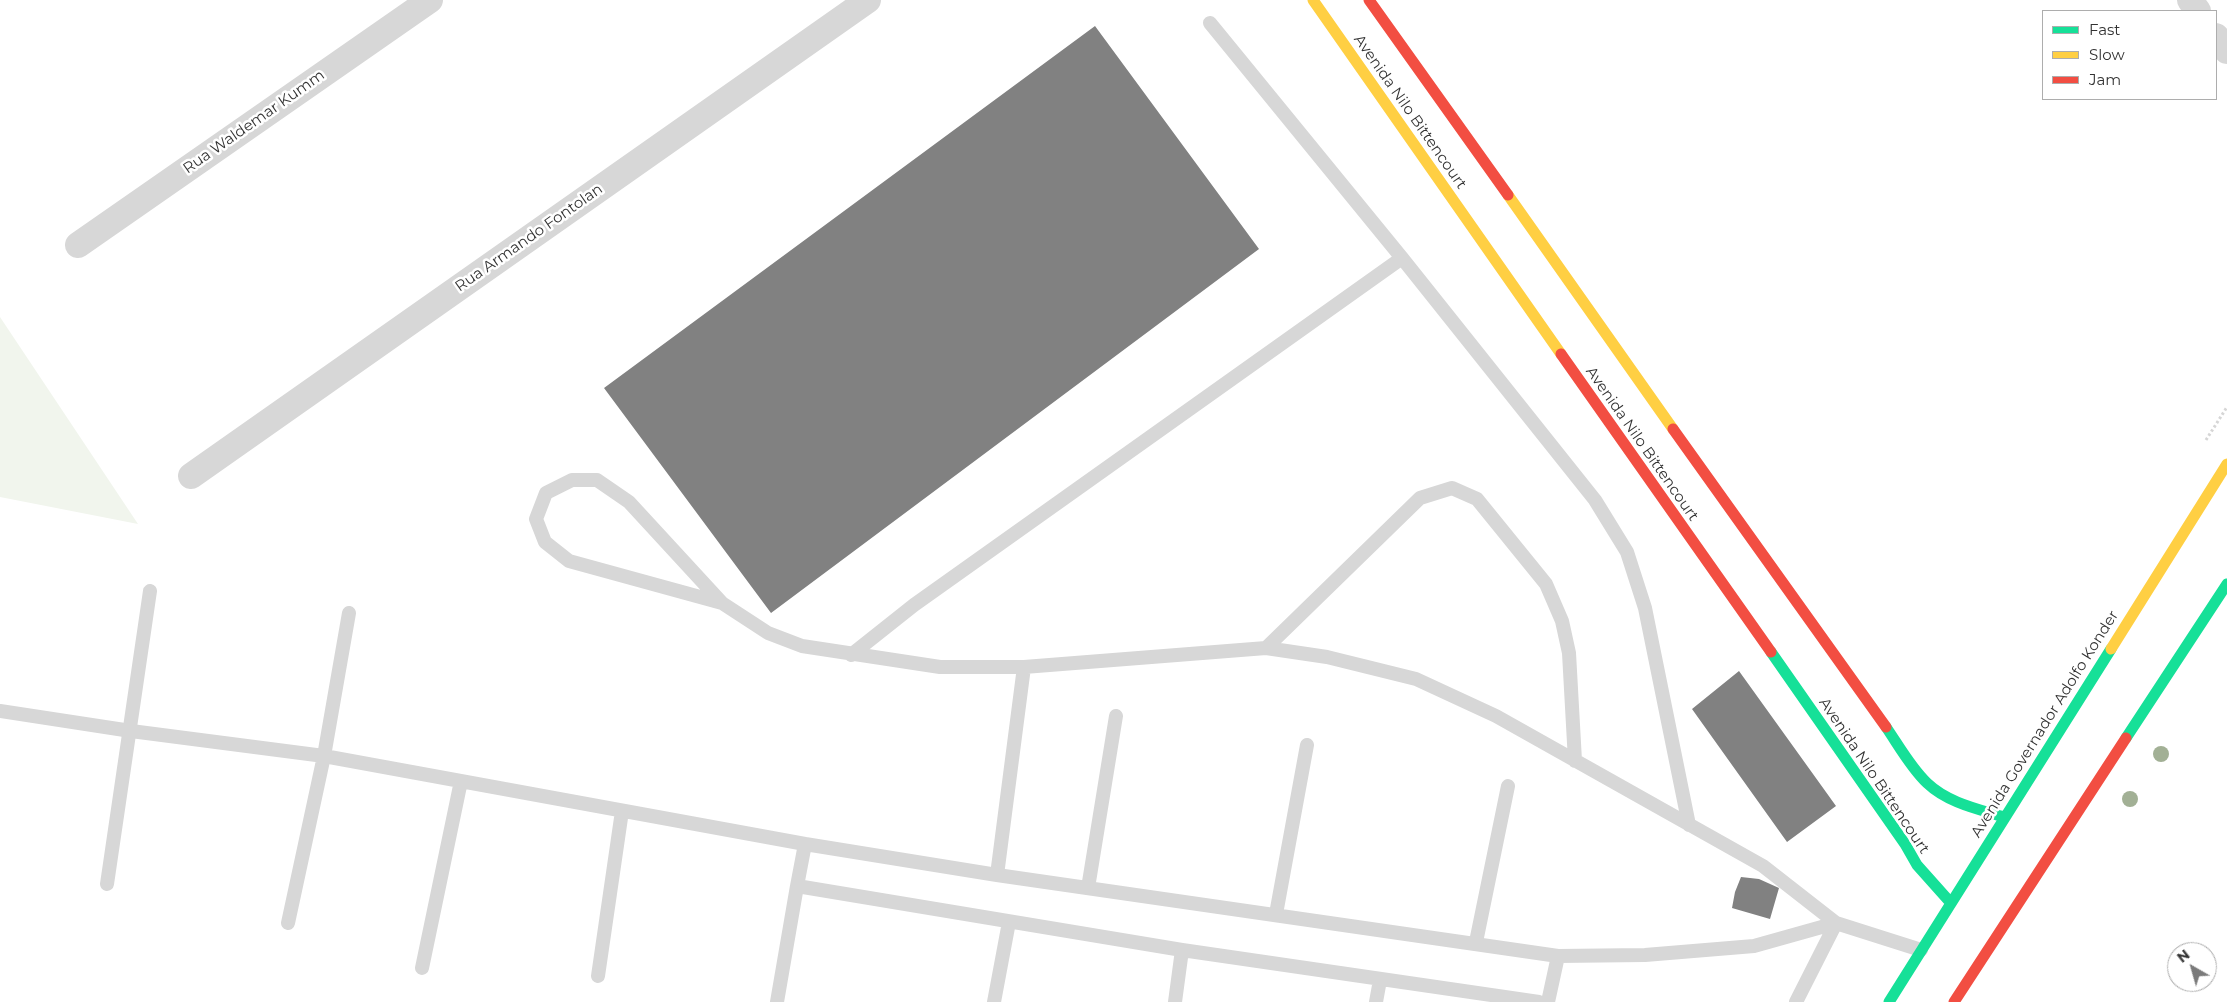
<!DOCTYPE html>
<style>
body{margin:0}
#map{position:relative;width:2227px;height:1002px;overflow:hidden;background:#fff;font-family:Montserrat,sans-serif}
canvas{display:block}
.legend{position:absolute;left:2042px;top:10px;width:175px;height:90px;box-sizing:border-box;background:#fff;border:1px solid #adadad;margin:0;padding:6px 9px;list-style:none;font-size:15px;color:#333}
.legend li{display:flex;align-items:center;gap:10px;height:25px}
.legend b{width:25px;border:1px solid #adadad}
.north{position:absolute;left:2167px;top:942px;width:50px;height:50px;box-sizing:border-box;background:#fff;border:1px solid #adadad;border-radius:50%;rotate:322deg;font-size:14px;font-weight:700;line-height:20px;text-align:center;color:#333}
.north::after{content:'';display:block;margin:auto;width:18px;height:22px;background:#7a7a7a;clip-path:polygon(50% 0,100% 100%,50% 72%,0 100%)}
</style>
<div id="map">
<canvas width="2227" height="1002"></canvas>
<ul class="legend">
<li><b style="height:6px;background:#16e098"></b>Fast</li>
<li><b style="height:6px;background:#ffcf43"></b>Slow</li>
<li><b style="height:6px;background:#f24e42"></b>Jam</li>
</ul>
<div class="north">N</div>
</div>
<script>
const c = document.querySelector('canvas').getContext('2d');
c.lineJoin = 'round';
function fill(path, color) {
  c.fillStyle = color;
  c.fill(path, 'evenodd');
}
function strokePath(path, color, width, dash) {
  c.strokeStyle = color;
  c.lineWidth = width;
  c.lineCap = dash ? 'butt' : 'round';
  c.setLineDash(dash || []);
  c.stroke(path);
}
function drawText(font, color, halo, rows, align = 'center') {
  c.font = font + ' Montserrat,sans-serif';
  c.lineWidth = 5;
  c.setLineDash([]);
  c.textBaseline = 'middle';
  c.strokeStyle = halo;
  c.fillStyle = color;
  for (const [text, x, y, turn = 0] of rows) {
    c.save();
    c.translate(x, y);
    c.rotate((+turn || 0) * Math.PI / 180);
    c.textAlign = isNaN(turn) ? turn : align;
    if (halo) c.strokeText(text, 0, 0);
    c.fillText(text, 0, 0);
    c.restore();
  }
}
fill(new Path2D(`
 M0 317 138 524 0 497Z`), '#f1f5ed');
fill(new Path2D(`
 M1095 26 1259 249 771 613 604 388Z
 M1739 671 1836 806 1787 842 1692 709Z
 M1741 877 1759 879 1779 888 1770 919 1732 908 1735 892Z`), '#818181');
strokePath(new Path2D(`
 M2206 440 2227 407`), '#d6d6d6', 3, [2.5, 2.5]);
strokePath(new Path2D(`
 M1210 23 1402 258 1595 500 1627 552 1645 608 1689 825
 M722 603 569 561 545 542 536 519 546 493 572 480H597L629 502 722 603 768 633 802 646 940 667H1024L1266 648 1327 657 1416 679 1496 716 1763 866 1836 923 1796 1002
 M1266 648 1420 498 1452 488 1477 499 1546 584 1562 621 1569 653 1575 761
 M851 655 914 605 1402 258
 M0 711 131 731 324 756 805 844 997 875 1558 956 1645 955 1754 946 1836 923 1921 950
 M805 844 797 886 1182 950 1539 1002
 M997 875 1024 667
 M107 884 150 591
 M1088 888 1116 716
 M1276 914 1307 745
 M288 923 324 756 349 613
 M1476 942 1508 786
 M422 968 461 781
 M598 976 622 811
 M777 1002 797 886
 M994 1002 1009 922
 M1175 1002 1182 950
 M1376 1002 1380 980
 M1548 1002 1558 956`), '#d7d7d7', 14);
strokePath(new Path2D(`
 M2190 0 2198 11
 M2216 36 2227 51
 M78 245 430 0
 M191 476 868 0`), '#d7d7d7', 26);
strokePath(new Path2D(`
 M1771 652 1905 844 1917 865 1950 902
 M1886 727C1899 746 1911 768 1927 783 1948 803 1978 809 2004 817
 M2126 738 2227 584
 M1889 1002 2111 649`), '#16e098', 11);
strokePath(new Path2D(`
 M1313 0 1561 354
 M1508 195 1673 429
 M2111 649 2227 464`), '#ffcf43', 11);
strokePath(new Path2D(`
 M1369 0 1508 195
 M1561 354 1771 652
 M1673 429 1886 727
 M1954 1002 2126 738`), '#f24e42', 11);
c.fillStyle = '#a2b095';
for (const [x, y] of [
 [2161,754],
 [2130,799]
]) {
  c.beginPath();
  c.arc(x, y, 8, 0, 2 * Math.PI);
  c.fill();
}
drawText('15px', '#333', '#fff', [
 ["Avenida Nilo Bittencourt",1410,112,55],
 ["Rua Waldemar Kumm",254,122,-35],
 ["Rua Armando Fontolan",529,238,-35],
 ["Avenida Nilo Bittencourt",1642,444,55],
 ["Avenida Governador Adolfo Konder",2045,724,-58],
 ["Avenida Nilo Bittencourt",1874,776,56]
]);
</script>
